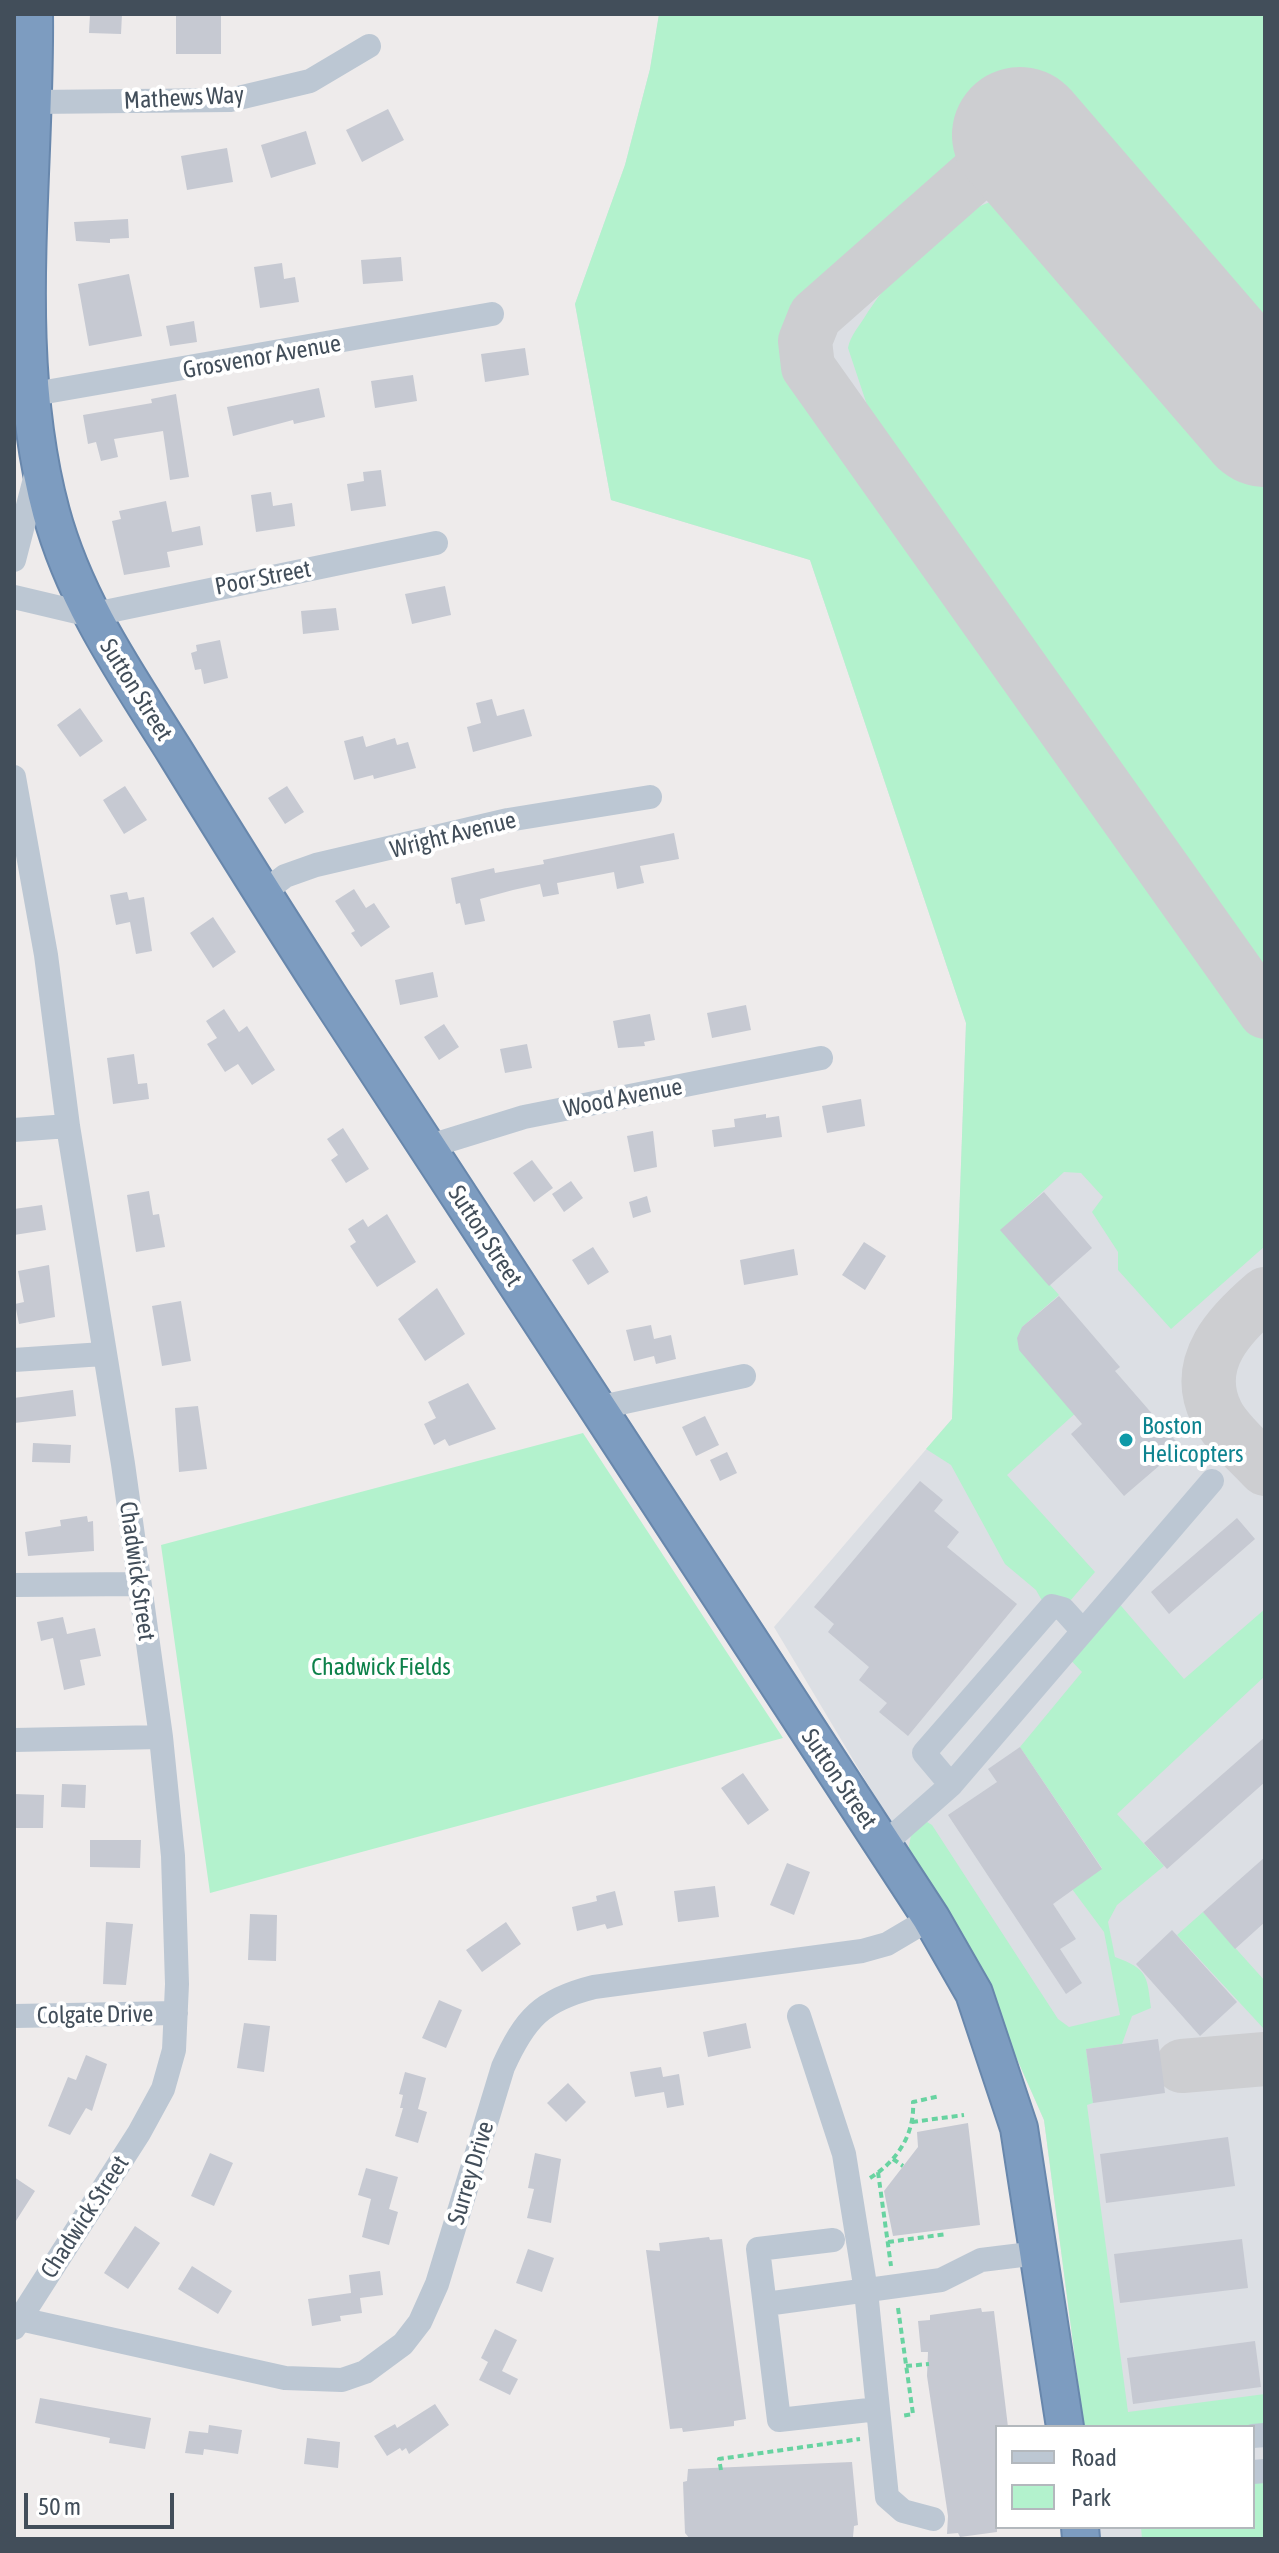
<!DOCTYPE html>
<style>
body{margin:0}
#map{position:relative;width:1279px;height:2553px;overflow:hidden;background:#eeebeb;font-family:"Asap Condensed",sans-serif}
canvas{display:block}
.frame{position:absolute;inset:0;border:16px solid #424e5a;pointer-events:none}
.legend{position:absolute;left:995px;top:2425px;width:260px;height:104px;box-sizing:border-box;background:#fff;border:2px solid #b3b8bd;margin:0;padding:10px 14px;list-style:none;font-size:24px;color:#424e5a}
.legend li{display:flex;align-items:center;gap:16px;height:40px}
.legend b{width:40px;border:2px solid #b3b8bd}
.scale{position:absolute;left:24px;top:2493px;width:150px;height:36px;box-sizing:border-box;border:4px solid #424e5a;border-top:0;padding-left:10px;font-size:24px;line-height:28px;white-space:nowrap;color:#424e5a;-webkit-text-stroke:6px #fff;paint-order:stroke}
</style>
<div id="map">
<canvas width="1279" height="2553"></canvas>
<div class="frame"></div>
<ul class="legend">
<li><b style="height:10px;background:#bcc7d3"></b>Road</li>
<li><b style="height:22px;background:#b3f2cd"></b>Park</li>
</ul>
<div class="scale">50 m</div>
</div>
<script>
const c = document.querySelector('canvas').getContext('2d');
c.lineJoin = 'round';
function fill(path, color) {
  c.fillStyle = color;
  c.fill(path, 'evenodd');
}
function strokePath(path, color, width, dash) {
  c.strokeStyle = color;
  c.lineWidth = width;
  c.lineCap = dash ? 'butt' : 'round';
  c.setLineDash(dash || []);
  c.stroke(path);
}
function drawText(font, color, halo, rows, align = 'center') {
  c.font = font + ' "Asap Condensed",sans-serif';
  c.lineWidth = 8;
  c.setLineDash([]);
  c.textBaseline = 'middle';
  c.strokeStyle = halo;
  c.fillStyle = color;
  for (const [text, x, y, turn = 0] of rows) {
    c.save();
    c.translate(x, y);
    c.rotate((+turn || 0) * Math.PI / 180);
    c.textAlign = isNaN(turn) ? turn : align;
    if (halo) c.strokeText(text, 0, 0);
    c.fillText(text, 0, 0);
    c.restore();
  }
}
fill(new Path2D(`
 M659 14H1265V2539H1098L1096 2527H1253V2427H1084L1044 2120 975 1964 774 1627 952 1419 966 1023 810 560 611 500 575 304 625 165 650 69Z`), '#dcdfe4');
fill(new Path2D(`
 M659 14H1265V341L1049 90 977 147 807 299C788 325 787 350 796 380L1265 1036V1246L1171 1329 1118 1270V1252L1092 1212 1103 1197 1081 1173 1064 1172 1001 1230 1059 1295 1022 1327 1079 1410 1007 1475 1095 1572 1063 1609 1048 1611 1036 1590 1005 1564 951 1465 926 1449 952 1419 966 1023 810 560 611 500 575 304 625 165 650 69Z
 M1009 197 1023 208 1265 490V981L1040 668 887 441 868 408 848 348C850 336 860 325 866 315 898 267 949 208 1009 197Z
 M583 1433 783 1738 210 1893 161 1545Z
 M1116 1600 1184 1679 1265 1609V1676L1117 1814 1164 1866 1117 1905 1108 1922 1115 1957C1148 1969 1147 1976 1151 2008L1132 2016 1122 2044 1086 2049 1093 2103 1087 2105 1128 2412 1265 2394V2426L1084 2427 1044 2120 975 1964 908 1851 912 1830 927 1822 932 1825 1058 2019 1069 2027 1120 2015 1104 1932 1072 1889 1102 1868 1020 1747 1082 1672 1063 1652Z
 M1203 1912 1265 1981V2030L1177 1935Z
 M1265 2480V2539H1142L1141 2527H1253V2482Z`), '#b3f2cd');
strokePath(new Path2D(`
 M1020 135 815 316 805 341 808 367 1265 1012
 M1265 1294C1231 1323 1192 1362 1216 1412 1225 1432 1250 1452 1265 1469
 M1182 2066 1265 2059`), '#cdced1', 54);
strokePath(new Path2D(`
 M1020 135 1265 419`), '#cdced1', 136);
fill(new Path2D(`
 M90 14H122L121 34 89 33Z
 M176 14H221V54H176Z
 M388 109 404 140 362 162 346 130Z
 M306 131 316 164 271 178 261 145Z
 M227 148 233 182 187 190 181 156Z
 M128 219 129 238 110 239V243L76 241 74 222Z
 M401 257 403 281 363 284 361 260Z
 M282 263 284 279 295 277 299 302 260 308 254 267Z
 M129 274 142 336 89 346 78 284Z
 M194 321 197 342 170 346 166 326Z
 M525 348 529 375 485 382 481 354Z
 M413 375 417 401 375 408 371 381Z
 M319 388 325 417 294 424 293 420 233 436 227 407Z
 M176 394 189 477 170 480 163 431 114 439 118 457 101 461 96 442 88 444 83 415 152 403 151 399Z
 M381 470 386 506 351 511 347 484 364 481 363 472Z
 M271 492 273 506 292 503 295 526 256 532 251 495Z
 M166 501 172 532 200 526 203 545 167 552 170 567 124 575 112 521 121 519 119 511Z
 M445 586 451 615 412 624 405 594Z
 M336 608 339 630 303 634 301 611Z
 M220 640 228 678 204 684 201 669 195 670 191 653 197 651 196 645Z
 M492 699 497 716 524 709 532 736 473 752 467 727 481 723 476 703Z
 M80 708 103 741 80 757 57 725Z
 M363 736 366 747 395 738 397 745 408 742 416 768 374 779 373 775 354 780 344 741Z
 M125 786 147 820 124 834 103 800Z
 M287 786 304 812 285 824 268 798Z
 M674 833 679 859 640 866 644 883 617 889 614 872 557 883 559 894 543 897 540 884 513 890 480 899 485 921 465 925 460 903 456 904 451 878 494 868 495 873 544 864 543 860Z
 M354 889 366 908 374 903 390 927 361 947 351 933 355 931 335 901Z
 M127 892 129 900 144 897 152 951 136 954 130 922 116 925 110 895Z
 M213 917 236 952 213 968 190 933Z
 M433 972 438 997 400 1005 395 980Z
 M746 1005 751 1030 712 1038 707 1013Z
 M224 1009 239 1032 247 1026 275 1070 252 1085 238 1064 225 1072 207 1044 217 1038 206 1021Z
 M650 1014 655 1040 644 1042 645 1046 618 1048 613 1021Z
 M444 1024 459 1047 439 1060 424 1037Z
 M527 1044 532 1068 505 1073 500 1049Z
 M134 1054 138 1084 147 1083 149 1099 113 1104 107 1058Z
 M861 1099 865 1126 827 1133 822 1106Z
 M766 1114V1118L779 1116 782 1137 714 1147 712 1130 735 1127 734 1119Z
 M343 1128 369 1169 346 1183 331 1160 338 1155 327 1139Z
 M653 1131 657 1167 634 1172 627 1136Z
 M532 1160 553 1188 534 1202 513 1173Z
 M571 1181 583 1198 564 1212 552 1194Z
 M149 1191 153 1215 159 1214 165 1247 136 1252 127 1195Z
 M1044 1192 1092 1248 1049 1286 1000 1230Z
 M647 1196 651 1212 633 1218 629 1202Z
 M42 1205 46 1230 14 1235V1209Z
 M387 1214 416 1262 377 1287 350 1246 356 1242 348 1229 363 1219 368 1227Z
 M864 1242 886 1256 865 1290 842 1275Z
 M593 1247 609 1272 588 1285 572 1260Z
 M794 1249 798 1275 744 1285 740 1260Z
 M49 1265 55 1317 19 1324 15 1304 24 1302 18 1271Z
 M437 1288 465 1334 425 1361 398 1319Z
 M1059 1296 1120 1367 1115 1371 1181 1447 1124 1496 1071 1434 1082 1424 1019 1350 1017 1338 1022 1327Z
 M181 1301 191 1361 162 1366 152 1306Z
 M651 1325 654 1339 671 1335 676 1359 656 1364 654 1356 634 1361 626 1330Z
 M468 1383 496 1429 449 1446 445 1439 434 1445 424 1424 436 1418 428 1402Z
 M73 1390 76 1416 14 1423V1398Z
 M198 1406 207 1469 179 1472 175 1408Z
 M705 1416 719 1445 696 1456 682 1427Z
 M33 1443 71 1445 70 1463 32 1462Z
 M727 1452 737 1473 720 1481 710 1460Z
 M920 1481 943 1500 934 1511 959 1532 947 1547 1017 1604 908 1736 879 1712 887 1703 859 1680 869 1667 828 1632 834 1624 814 1607Z
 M87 1516 88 1522 93 1521 94 1551 28 1556 25 1532 61 1526 60 1520Z
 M1237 1518 1255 1539 1169 1614 1151 1592Z
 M63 1617 67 1634 95 1628 101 1656 80 1660 85 1685 64 1690 53 1638 41 1641 37 1622Z
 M1265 1737V1782L1167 1869 1144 1843Z
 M1020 1747 1102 1869 1053 1904 1076 1939 1060 1949 1082 1983 1066 1994 948 1815 997 1782 988 1769Z
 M743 1773 769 1810 748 1825 721 1788Z
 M62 1784 86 1785 85 1808 61 1807Z
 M14 1794 44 1795 43 1828H14Z
 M90 1840H141L140 1868 90 1867Z
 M1265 1857V1922L1235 1949 1203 1912Z
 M787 1863 810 1872 794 1915 770 1905Z
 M715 1886 719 1917 678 1922 674 1891Z
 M615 1891 623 1925 607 1929 605 1924 577 1931 572 1907 597 1901 596 1896Z
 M250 1914 277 1915 276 1961 248 1960Z
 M106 1922 133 1924 126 1985 103 1984Z
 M506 1922 521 1944 482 1972 466 1950Z
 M1172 1930 1237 2002 1200 2036 1136 1964Z
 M439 2000 462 2010 446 2048 422 2038Z
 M244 2023 270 2026 264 2072 237 2068Z
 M746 2023 751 2048 708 2057 703 2032Z
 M1158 2039 1165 2093 1093 2103 1086 2049Z
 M86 2055 107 2064 92 2111 86 2108 70 2135 48 2126 68 2077 76 2080Z
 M661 2067 663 2077 679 2074 684 2105 667 2108 664 2092 635 2097 630 2072Z
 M405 2072 426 2078 418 2109 427 2112 418 2143 395 2136 403 2108H400L403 2095 399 2094Z
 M568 2083 586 2102 566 2122 547 2103Z
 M968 2123 980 2225 893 2236 884 2191 918 2147 917 2132Z
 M1228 2137 1235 2186 1106 2203 1100 2154Z
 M210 2153 233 2163 214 2206 191 2196Z
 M535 2153 561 2159 551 2223 527 2218 534 2189 528 2188Z
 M366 2168 398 2177 389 2209 398 2212 389 2245 362 2237 371 2199 358 2195Z
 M14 2177 35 2191 14 2224Z
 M135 2226 160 2243 128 2289 104 2273Z
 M709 2237 710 2240 722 2239 746 2419 734 2421V2426L683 2432 682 2428 670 2429 646 2250 660 2251 659 2243Z
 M1242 2239 1248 2288 1120 2303 1114 2254Z
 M528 2249 554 2258 542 2292 516 2283Z
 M192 2266 232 2291 218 2314 178 2289Z
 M380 2271 383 2295 360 2298 362 2313 340 2316 341 2321 312 2326 308 2299 351 2293 349 2275Z
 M981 2308 982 2312 994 2311 1008 2427H997V2532L960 2537 958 2533 947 2534 948 2516 927 2376 928 2352H921L918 2321 930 2320V2315Z
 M495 2329 517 2340 502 2371 518 2379 510 2395 479 2380 488 2362 481 2358Z
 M1255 2341 1261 2387 1133 2404 1127 2358Z
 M40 2398 151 2418 145 2449 109 2443 110 2438 35 2423Z
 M435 2404 449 2425 409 2454 406 2448 402 2451 400 2448 387 2456 374 2436 395 2424 397 2428Z
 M209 2425 242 2430 238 2454 204 2449 203 2455 185 2453 189 2431 208 2433Z
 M307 2438 340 2442 338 2468 304 2464Z
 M852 2462 858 2525 854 2526 853 2537 690 2539 685 2533 683 2482 687 2481 688 2469Z`), '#c6c9d2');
const highway = new Path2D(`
 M34 14C36 177 8 353 51 512 75 601 126 674 175 752 226 835 278 918 331 1000 530 1306 732 1612 931 1918L974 1993 1019 2128 1065 2427
 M1080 2527 1081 2539`);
strokePath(highway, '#6887ac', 40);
strokePath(new Path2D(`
 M912 2122 964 2115
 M893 2159 903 2166
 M878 2172 891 2266
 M870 2178C896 2162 915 2135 913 2102L940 2096
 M888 2242 947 2234
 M898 2308 913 2414 901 2416
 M906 2366 929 2364
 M721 2470 719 2459 860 2439`), '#68d3a1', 4, [6, 4]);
strokePath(new Path2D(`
 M35 102 230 100 310 81 369 46
 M17 397 492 314
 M14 560 38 467
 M14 597 90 615 436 543
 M14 777 46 955 68 1126 123 1464 161 1737 173 1856 177 1984 174 2050 163 2089 139 2133 14 2328
 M263 893 285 876 316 865 508 820 650 797
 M14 1130 68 1126
 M427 1147 524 1117 821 1058
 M14 1360 103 1354
 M597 1408 744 1376
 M14 1585 137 1584
 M14 1740 161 1737
 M951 1785 924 1753 1052 1606 1063 1609 1082 1630
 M883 1845 951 1785 1212 1481
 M14 2016 176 2013
 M799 2016 844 2154 866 2291 878 2409 779 2420 758 2249 833 2240
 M766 2304 941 2280 981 2260 1038 2253
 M20 2319 285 2378 342 2380 365 2372 403 2344 420 2322 437 2284 503 2067C525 2018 542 2000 594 1987L862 1951 887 1944 931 1918
 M878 2409 887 2497 903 2511 933 2519
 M1253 2436 1265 2435
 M1253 2472 1265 2471`), '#bcc7d3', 24);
strokePath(highway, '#7d9cc0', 36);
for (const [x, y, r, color] of [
 [1126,1440,8,"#0f9aa8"]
]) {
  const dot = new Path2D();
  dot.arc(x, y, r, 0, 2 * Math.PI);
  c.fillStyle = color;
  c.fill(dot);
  strokePath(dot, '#fff', 3);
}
drawText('24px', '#424e5a', '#fff', [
 ["Mathews Way",184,98,-3],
 ["Grosvenor Avenue",262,357,-10],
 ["Poor Street",263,578,-11],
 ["Sutton Street",136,690,58],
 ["Wright Avenue",453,835,-14],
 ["Wood Avenue",623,1098,-11],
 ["Sutton Street",485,1236,57],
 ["Chadwick Street",137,1571,82],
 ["Sutton Street",839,1779,56],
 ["Colgate Drive",95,2015,-1],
 ["Surrey Drive",471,2173,-73],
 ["Chadwick Street",85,2217,-57]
]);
drawText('24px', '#0d838f', '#fff', [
 ["Boston",1142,1426],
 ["Helicopters",1142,1454]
], 'left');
drawText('24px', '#0d814a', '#fff', [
 ["Chadwick Fields",381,1667]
]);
</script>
